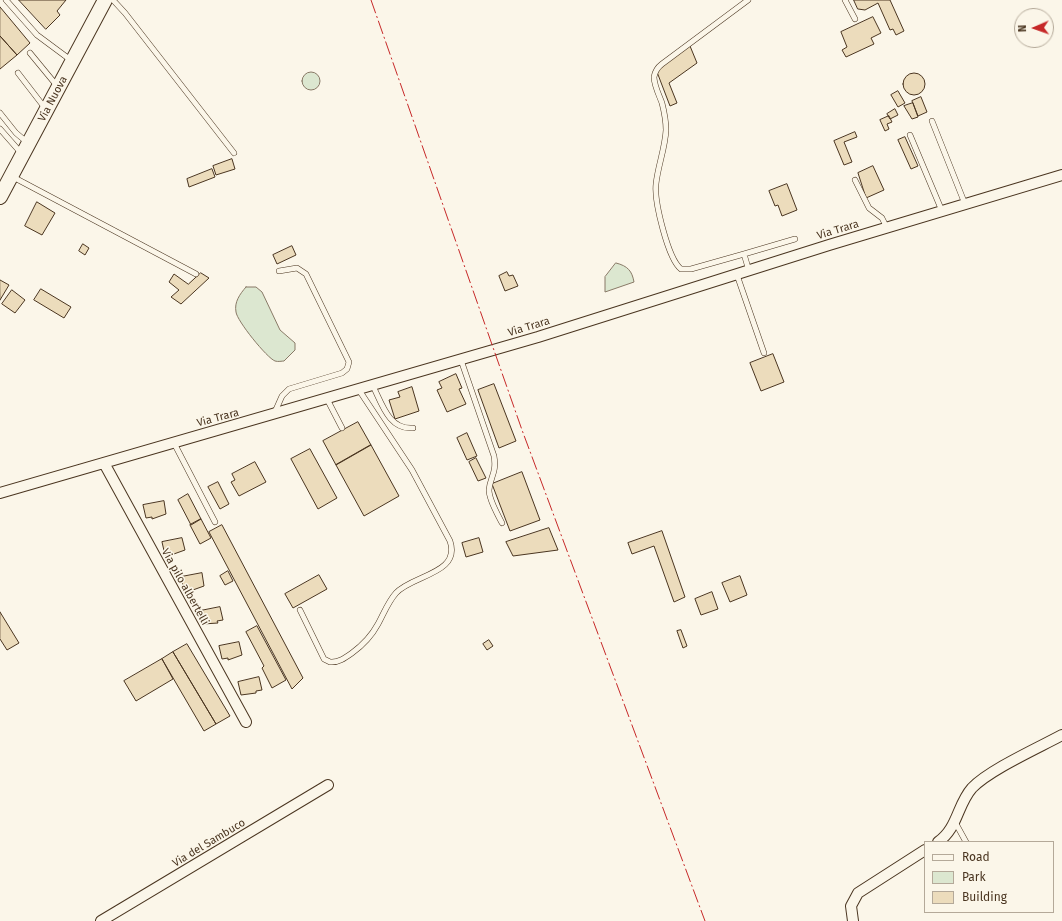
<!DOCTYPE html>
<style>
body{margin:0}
#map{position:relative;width:1062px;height:921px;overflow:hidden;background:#fbf6e9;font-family:"Fira Sans",sans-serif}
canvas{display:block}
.legend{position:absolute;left:924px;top:841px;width:130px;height:72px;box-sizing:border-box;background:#fbf6e9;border:1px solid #b4a999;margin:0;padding:5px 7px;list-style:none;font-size:12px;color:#4a3520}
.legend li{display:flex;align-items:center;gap:8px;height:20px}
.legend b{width:20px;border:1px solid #b4a999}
.north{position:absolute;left:1014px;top:8px;width:40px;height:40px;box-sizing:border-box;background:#fbf6e9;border:1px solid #b4a999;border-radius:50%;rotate:268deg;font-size:11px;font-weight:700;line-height:16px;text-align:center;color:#4a3520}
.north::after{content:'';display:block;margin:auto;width:14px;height:18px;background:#c62828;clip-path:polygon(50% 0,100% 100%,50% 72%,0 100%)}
</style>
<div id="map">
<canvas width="1062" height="921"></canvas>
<ul class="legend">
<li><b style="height:5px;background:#fbf6e9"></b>Road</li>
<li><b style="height:11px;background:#dce7d0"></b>Park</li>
<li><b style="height:11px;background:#ecdcbc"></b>Building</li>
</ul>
<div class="north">N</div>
</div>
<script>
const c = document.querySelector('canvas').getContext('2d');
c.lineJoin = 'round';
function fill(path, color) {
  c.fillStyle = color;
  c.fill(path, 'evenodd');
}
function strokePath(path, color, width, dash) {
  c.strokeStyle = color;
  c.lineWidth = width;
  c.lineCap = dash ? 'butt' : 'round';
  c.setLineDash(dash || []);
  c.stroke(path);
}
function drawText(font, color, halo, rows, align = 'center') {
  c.font = font + ' "Fira Sans",sans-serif';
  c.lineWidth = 3;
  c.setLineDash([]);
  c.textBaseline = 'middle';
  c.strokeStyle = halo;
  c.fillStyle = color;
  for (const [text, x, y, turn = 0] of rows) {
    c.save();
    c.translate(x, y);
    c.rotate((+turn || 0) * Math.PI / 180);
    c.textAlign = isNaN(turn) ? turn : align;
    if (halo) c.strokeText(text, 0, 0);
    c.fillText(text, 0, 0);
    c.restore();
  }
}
const green = new Path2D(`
 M302 81a9 9 0 1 1 18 0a9 9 0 1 1-18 0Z
 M616 263C628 266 632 271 634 282L605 292V277Z
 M246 287H256L262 292 280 330 295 343V350L284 361C282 361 278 362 275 361 267 358 237 321 236 312 234 302 240 294 246 287Z`);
fill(green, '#dce7d0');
strokePath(green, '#887966', 1);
const building = new Path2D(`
 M19 0H66L57 11 60 15 46 29Z
 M854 0H890L904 31 896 35 893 29 890 30 878 3 865 10 858 9Z
 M0 7 30 43 17 55 0 36Z
 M873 17 881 33 871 38 874 44 846 57 842 50 847 47 841 32Z
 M0 36 17 55 0 69Z
 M690 46 697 63 669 83 677 103 670 106 657 72 660 66Z
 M903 84a11 11 0 1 1 22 0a11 11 0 1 1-22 0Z
 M898 91 905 103 898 107 891 95Z
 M921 97 927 112 918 116 912 101Z
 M913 103 918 117 912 119 904 106Z
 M895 109 898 115 890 119 887 114Z
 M889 116 892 122 887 124 889 129 885 131 880 120Z
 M855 132 857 137 844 142 852 162 844 165 834 141Z
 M905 137 918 166 911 169 898 140Z
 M232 159 235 169 216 175 213 166Z
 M873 166 884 190 866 198 858 173Z
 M212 169 215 177 189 187 187 179Z
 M787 184 797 210 782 216 778 205 775 206 769 191Z
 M37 202 55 213 42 235 25 226Z
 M83 244 89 248 85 255 79 251Z
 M292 246 296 255 277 264 273 255Z
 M507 272 509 276 513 275 518 286 505 291 499 276Z
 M201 273 209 278 181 304 171 297 179 290 169 282 174 274 188 284Z
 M0 280 9 285 0 300Z
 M41 289 71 307 64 318 34 300Z
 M12 290 25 300 15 313 2 304Z
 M773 354 784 382 761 391 750 363Z
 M456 374 462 388 459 389 466 404 447 412 437 390 442 388 439 382Z
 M494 384 516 441 499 448 478 390Z
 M412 387 419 411 395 419 389 400 400 397 398 392Z
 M358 422 371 445 336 465 323 441Z
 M467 433 477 456 467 460 457 438Z
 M371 445 399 496 364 516 336 465Z
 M310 449 337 498 318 509 291 459Z
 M476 458 486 478 478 481 469 462Z
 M255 462 266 482 239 496 231 482 235 480 232 474Z
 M522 472 540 520 510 531 492 484Z
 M218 482 229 504 220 509 208 487Z
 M188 494 201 519 191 525 178 500Z
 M164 501 166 514 152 519V517L146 518 143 505Z
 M201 519 211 538 200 544 190 525Z
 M222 525 303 678 292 689 209 532Z
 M549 528 558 550 513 556 506 542Z
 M662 531 685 597 674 602 654 546 632 554 628 543Z
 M182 538 185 550 171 555V553L165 555 162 542Z
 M479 538 483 552 466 557 462 543Z
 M228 571 233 581 225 585 220 576Z
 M202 573 204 586 190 591V589L184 590 181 577Z
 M319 575 327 589 293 608 285 594Z
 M740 576 747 595 730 602 722 583Z
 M712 592 718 609 701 615 695 599Z
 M220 607 223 620 217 621 218 623 203 624 200 611Z
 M0 612 19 643 7 650 0 639Z
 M257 626 286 680 272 688 262 668 264 666 246 632Z
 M681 630 687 646 683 648 677 631Z
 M489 640 493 646 487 650 483 644Z
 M239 642 242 655 228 660V658L222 659 219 646Z
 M187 644 230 716 216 724 173 652Z
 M173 652 216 724 204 731 162 659Z
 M162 659 173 679 136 701 124 681Z
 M259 677 262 690 256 691V693L241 695 238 682Z`);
fill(building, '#ecdcbc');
strokePath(building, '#4a3520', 1);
const service = new Path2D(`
 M6 0 37 35 72 61
 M113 0 125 13 234 153
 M748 0 662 64C658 67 655 71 654 77 654 85 659 95 662 103 664 111 666 121 666 130 665 149 658 165 656 184 654 201 668 259 681 269H691L744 254 749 271
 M845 0 855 19
 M30 53 58 87
 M18 73 45 108
 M0 113 16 133 28 143
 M932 121 965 204
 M0 129 22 154
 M910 135 942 211
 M13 177 196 274
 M855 180 869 208 882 218 887 228
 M744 254 795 239
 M737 275 764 353
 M461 360 494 456C497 473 490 477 489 490 489 500 497 513 502 523
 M373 386C382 404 389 430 413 428
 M327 399 342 428
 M274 414 282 396 289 389 342 373 347 369 349 362 306 274 297 268 279 271
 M174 443 215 522
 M300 610 324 659 330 662C338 663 345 658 352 653 363 645 371 637 378 624 384 613 388 602 396 593 412 575 461 574 450 541L412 470 359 390
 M955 822 966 842`);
const minor = new Path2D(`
 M104 463 246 722
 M0 493 538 337 829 245 1062 175
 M938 842C958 828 957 805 972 788 989 770 1038 748 1062 735
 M101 921 328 785
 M853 921 851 906 858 893 925 850`);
const secondary = new Path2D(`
 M0 197 105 0`);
strokePath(service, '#4a3520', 6);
strokePath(minor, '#4a3520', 12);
strokePath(secondary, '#4a3520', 16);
strokePath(service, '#fbf6e9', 5);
strokePath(minor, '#fbf6e9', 10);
strokePath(secondary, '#fbf6e9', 14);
strokePath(new Path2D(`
 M371 0 522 430 705 921`), '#c62828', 1, [14, 3, 2, 3]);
drawText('11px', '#4a3520', '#fbf6e9', [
 ["Via Nuova",53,99,-62],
 ["Via Trara",838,230,-17],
 ["Via Trara",529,327,-17],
 ["Via Trara",218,418,-15],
 ["Via pilo albertelli",185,587,61],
 ["Via del Sambuco",209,843,-31]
]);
</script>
